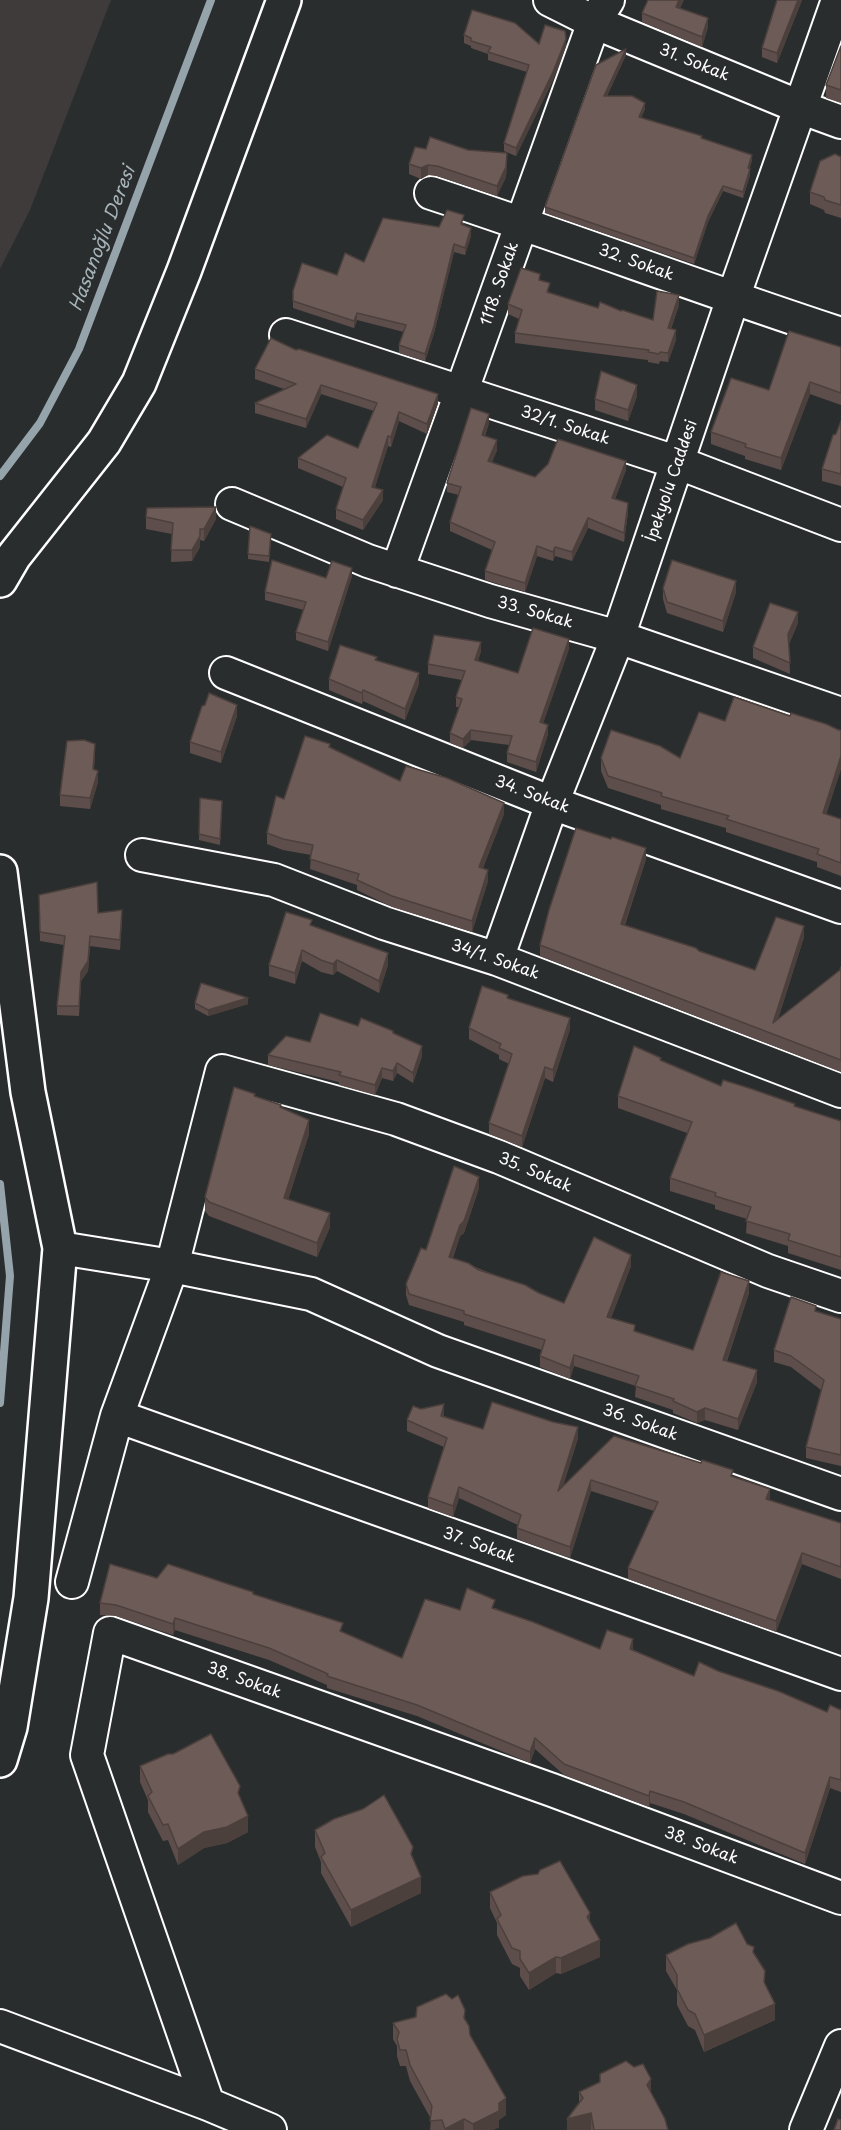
<!DOCTYPE html>
<meta charset="utf-8">
<style>
body{margin:0}
canvas{display:block;background:#2a2d2e}
</style>
<canvas width="841" height="2130"></canvas>
<script>
const c = document.querySelector('canvas').getContext('2d');
c.lineJoin = 'round';
function fill(path, color) {
  c.fillStyle = color;
  c.fill(path, 'evenodd');
}
function strokePath(path, color, width, dash) {
  c.strokeStyle = color;
  c.lineWidth = width;
  c.lineCap = dash ? 'butt' : 'round';
  c.setLineDash(dash || []);
  c.stroke(path);
}
function drawText(font, color, halo, rows, align = 'center') {
  c.font = font + ' "Playpen Sans",sans-serif';
  c.lineWidth = 5;
  c.setLineDash([]);
  c.textBaseline = 'middle';
  c.strokeStyle = halo;
  c.fillStyle = color;
  for (const [text, x, y, turn = 0] of rows) {
    c.save();
    c.translate(x, y);
    c.rotate((+turn || 0) * Math.PI / 180);
    c.textAlign = isNaN(turn) ? turn : align;
    if (halo) c.strokeText(text, 0, 0);
    c.fillText(text, 0, 0);
    c.restore();
  }
}
fill(new Path2D(`
 M0 0H111L30 210 0 269Z`), '#3e3b3a');
strokePath(new Path2D(`
 M0 476 40 423 79 349 211 0
 M0 1184 10 1276 0 1403`), '#95a4ab', 8);
const minor = new Path2D(`
 M550 0 594 22 800 107 841 122
 M431 193C568 238 703 289 841 334
 M286 335 679 463 841 525
 M232 504 368 561 490 601 618 637 841 714
 M397 571 594 22 608 0
 M226 673 552 803 841 907
 M142 855 274 880 384 923 497 959 841 1091
 M497 959 552 803 618 637 733 298 838 0
 M60 1248 172 1266 311 1294 438 1351 841 1494
 M117 1416 841 1674
 M72 1582 117 1416 172 1266 222 1071 396 1119 499 1157 768 1271 841 1296
 M0 2026 208 2104 270 2130
 M208 2104 87 1755 110 1633 552 1790 841 1898
 M806 2130 841 2046`);
const tertiary = new Path2D(`
 M0 580 14 556 104 442 139 383 184 271 284 0
 M0 872 28 1092 60 1248 31 1598 10 1727 0 1760`);
strokePath(minor, '#fff', 36);
strokePath(tertiary, '#fff', 38);
strokePath(minor, '#2a2d2e', 32);
strokePath(tertiary, '#2a2d2e', 33);
fill(new Path2D(`
 M777 0H802L777 63 762 57V48Z
 M680 8 708 27 702 47 642 22V13Z
 M464 35 566 46 553 80 516 156 504 151V143L527 72 488 60V54L471 48V46L464 43Z
 M841 46V103L826 98V85Z
 M626 55 607 96 645 109 641 118 702 139 752 161 749 169 750 175 743 198 723 191 708 222 694 264 545 213V207Z
 M841 157V218L825 213 824 210 810 204V192Z
 M507 163 506 177 497 196 437 176 428 175 421 179 409 174V164Z
 M464 223 463 225 471 236 465 255 454 252 434 333 425 361 399 353V345L404 332 357 320 354 328 293 308V291L337 275 439 227Z
 M540 280 550 293 598 308 621 311 653 320 679 305 671 329 676 340 668 362 660 361 659 364 648 362V360L515 343V333L519 319 508 314V304Z
 M841 347V405L810 394 781 470 745 459V456L711 444V432L769 390Z
 M296 350 438 403 427 434 399 421 391 447 388 446 375 487 383 500 363 530 336 519V509L343 487 298 468V458L358 448 374 411 321 394 306 428 255 413V403L284 389 255 379V369Z
 M637 396 628 421 595 410V399Z
 M841 421V486L822 481V469Z
 M489 423 485 436 497 450 492 462 535 477 626 470 615 499 628 512 624 542 588 528 572 561 555 556 553 561 537 556 525 592 485 580V571L492 550 450 531V522L459 495 447 492V483Z
 M146 517 216 519 204 541 200 540V547L192 561 171 562 172 534 146 529Z
 M271 540 269 562 248 559V554Z
 M352 576 328 651 296 640V632L304 610 265 600V592L326 578Z
 M663 588 736 592 723 632 667 613 663 599Z
 M798 623 789 644 790 674 753 658V647Z
 M569 649 543 723 548 734 536 772 507 762V753L509 745 471 740 463 748 450 743V733L459 707H456V697L462 680 428 674V664L481 651 478 661 518 673Z
 M377 660 419 684 405 720 363 701 362 704 329 690V679Z
 M237 716 221 763 190 753V742Z
 M790 716 841 731V769L826 814 841 819V876L817 867V862L726 832V828L661 809V805L608 788 601 771V758H680L725 721Z
 M330 748 400 781 504 814 483 868 488 881 472 932 392 907 357 890V885L310 869 311 855 283 850 267 844V833L284 799Z
 M95 755 94 769 98 782 90 809 60 806V795Z
 M200 798 222 807 220 845 199 840Z
 M611 839 646 859 625 925 699 951 755 970 804 937 778 1019 840 970 841 967V1072L540 956V945Z
 M39 895 122 920 120 950 90 946 88 971 81 981 79 1016 57 1015V1006L64 945 40 941Z
 M312 926 388 965 379 993 337 971 333 975 321 972 302 961 295 984 269 976V965Z
 M508 998 570 1029 553 1082 545 1078 522 1147 489 1134V1123L509 1064 499 1059V1055L469 1039V1028Z
 M195 1003 248 1004 208 1016 195 1009Z
 M358 1026 393 1033 422 1056 413 1083 397 1073 393 1081 382 1078 375 1095 339 1085V1082L268 1065V1055L310 1042Z
 M661 1060 721 1086 795 1106 841 1121V1270L788 1253V1246L746 1233 747 1219 715 1209V1205L670 1191V1178L687 1133 618 1108V1096Z
 M255 1097 281 1108 309 1134 288 1200 330 1227 317 1257 209 1216 205 1211V1197Z
 M479 1188 464 1233 460 1236 453 1258 564 1303 631 1266 611 1318 635 1331 693 1350 749 1293 727 1361 757 1382 738 1430 705 1420 697 1423 673 1413V1410L635 1397 636 1386 574 1366 570 1379 540 1367V1356L542 1350 464 1325V1322L409 1305 406 1295V1284L426 1250Z
 M816 1311 841 1319V1466L806 1458V1447L821 1390 791 1367 774 1362V1350Z
 M444 1416 483 1429 578 1438 563 1486 614 1436 733 1477 769 1500 841 1523V1579L802 1564 776 1632 628 1579V1568L654 1511 591 1491 570 1558 517 1539V1528L518 1525 459 1498 453 1517 428 1508V1497L444 1447 407 1431V1420Z
 M157 1578 253 1595 402 1658 460 1610 495 1608 600 1649 633 1650 694 1676 718 1671 827 1712 841 1710V1792L830 1788 805 1864 684 1814 650 1803 649 1807 564 1775 535 1749 530 1763 417 1716 327 1688V1685L269 1660 175 1630 173 1635 116 1616 100 1615V1603Z
 M140 1766 240 1796 248 1832 227 1843 204 1848 178 1865 168 1840 163 1841 148 1812V1800L140 1782Z
 M315 1830 413 1857 421 1893 351 1927 321 1873V1862L315 1847Z
 M490 1892 590 1924 600 1957 561 1974 556 1973 529 1990 520 1976V1968L512 1964 497 1935V1923L490 1908Z
 M747 1944 754 1954 765 1983 775 2020 704 2052 695 2030 688 2026 677 2005V1990L666 1971V1955Z
 M465 2020 470 2035 506 2115 499 2120V2127L493 2130H430L431 2119 410 2081 406 2066H400L397 2056V2046L393 2039V2023Z
 M579 2092 651 2093 668 2130H567L579 2103Z`), '#5e4e4b');
fill(new Path2D(`
 M679 0H684L676 17V7Z
 M798 0H802L777 63V53Z
 M708 18V27L702 47V37Z
 M566 39V46L553 80 516 156V148Z
 M626 49V55L604 102V96Z
 M645 103V109L639 123V117Z
 M507 153 506 177 497 196V186Z
 M752 155V161L748 174V168Z
 M428 165V175L421 179V168Z
 M750 169V175L743 198V192Z
 M723 186V191L708 222 694 264V258L708 216Z
 M471 228V236L465 255V248Z
 M454 244V252L434 333 425 361V354Z
 M679 295V305L668 337V328Z
 M357 313V320L354 328V321Z
 M676 330V340L668 362V353Z
 M810 382V394L781 470V458Z
 M321 385V394L306 428V419Z
 M637 385V396L628 421V410Z
 M438 394V403L427 434V424Z
 M399 412V421L391 447V437Z
 M489 414V423L482 444V435Z
 M388 436V446L372 496V487Z
 M497 440V450L488 471V461Z
 M626 461V470L612 507V498Z
 M383 490V500L363 530V520Z
 M628 503V512L624 542V533Z
 M216 507V519L204 541V529Z
 M588 518V528L572 561V552Z
 M200 536V547L192 561V550Z
 M537 546V556L525 592V583Z
 M555 547V556L553 561V552Z
 M352 568V576L328 651V642Z
 M736 581V592L723 632V621Z
 M798 612V623L788 646V634Z
 M569 639V649L540 732V722Z
 M481 642V651L475 670V660Z
 M419 673V684L405 720V709Z
 M363 690V701L362 704V693Z
 M237 705V716L221 763V752Z
 M548 725V734L536 772V762Z
 M471 730V740L463 748V739Z
 M841 756V769L823 825V813Z
 M98 771V782L90 809V798Z
 M504 803V814L479 878V867Z
 M646 848V859L621 935V924Z
 M488 870V881L472 932V921Z
 M804 926V937L773 1034V1023Z
 M90 936 88 971 81 981 79 1016 81 972Z
 M302 950V961L295 984V973Z
 M388 953V965L379 993V981Z
 M337 960V971L333 975V964Z
 M248 998V1004L208 1016V1010Z
 M570 1018V1029L553 1082V1070Z
 M422 1046V1056L413 1083V1073Z
 M397 1063V1073L393 1081V1071Z
 M545 1067V1078L522 1147V1136Z
 M382 1068V1078L375 1095V1085Z
 M309 1120V1134L284 1212V1198Z
 M479 1177V1188L464 1233 460 1236 449 1268V1257L460 1225Z
 M330 1213V1227L317 1257V1243Z
 M631 1255V1266L607 1328V1317Z
 M749 1281V1293L723 1371V1360Z
 M574 1355V1366L570 1379V1368Z
 M757 1370V1382L738 1430V1419Z
 M444 1404V1416L441 1427V1416Z
 M705 1408V1420L697 1423V1412Z
 M578 1427V1438L558 1502V1491Z
 M591 1480V1491L570 1558V1547Z
 M459 1487V1498L453 1517V1506Z
 M770 1489V1500L766 1510V1499Z
 M802 1553V1564L776 1632V1621Z
 M175 1618V1630L173 1635V1624Z
 M633 1639V1650L630 1649Z
 M535 1738V1749L530 1763V1752Z
 M830 1777V1788L805 1864V1853Z
 M650 1791V1803L649 1807V1796Z
 M248 1816V1832L227 1843 204 1848 178 1865V1849L204 1832Z
 M421 1877V1893L351 1927V1910Z
 M590 1913V1929L587 1917Z
 M600 1940V1957L561 1974V1958Z
 M556 1957V1973L529 1990V1973Z
 M775 2004V2020L704 2052V2035Z
 M651 2079V2095L647 2085Z
 M506 2098V2115L499 2120V2103Z
 M499 2111V2127L493 2130H473V2124Z
 M591 2113V2130H567V2119Z
 M464 2119V2130H445V2129Z`), '#4c403d');
const building = new Path2D(`
 M648 0H679L676 7 708 18 702 37 642 13Z
 M777 0H798L777 53 762 48Z
 M472 10 515 23 539 44 545 25 565 31 566 39 553 72 516 148 504 143 529 65 488 52 491 47 471 41V38L464 35Z
 M841 46V90L826 85Z
 M626 49 604 96H632L645 103 639 117 702 136 701 138 752 155 748 168 750 169 743 192 723 186 708 216 694 258 545 207 596 65Z
 M430 137 468 150 507 153 506 167 497 186 437 166 428 165 421 168 409 164 415 147 426 149Z
 M835 154 841 157V205L825 200 824 197 810 192 820 161Z
 M447 210 464 215 461 224 471 228 465 248 454 244 434 326 425 354 399 345 406 325 357 313 354 321 293 301V291L302 263 337 275 345 253 364 262 383 218 439 227Z
 M521 268 540 274 539 280 550 283 547 292 598 308 600 302 621 311 622 310 653 320 657 291 679 295 668 328 676 330 668 353 660 352 659 354 648 352 649 350 515 333 522 310 508 304Z
 M789 331 841 347V393L810 382 781 458 745 447 746 444 711 432 731 378 769 390Z
 M271 338 296 350 299 349 438 394 427 424 399 412 391 437 388 436 372 487 383 490 363 520 336 509 346 478 298 458 327 435 358 448 377 403 321 385 306 419 255 403 296 384 255 369Z
 M601 371 637 385 628 410 595 399Z
 M471 408 489 414 482 435 497 440 488 461 535 477 548 464 558 439 626 461 612 498 628 503 624 533 588 518 572 552 555 547 553 552 537 546 525 583 485 571 495 542 450 522 461 487 447 483Z
 M841 421V474L822 469 833 435 836 434Z
 M216 507 204 529H200V536L192 550H171L173 523 146 517 147 508Z
 M250 526 271 534 269 556 248 554Z
 M272 560 326 578 332 561 352 568 328 642 296 632 306 602 265 592Z
 M672 560 736 581 723 621 667 602 663 588Z
 M770 603 798 612 788 634 790 663 753 647Z
 M533 628 569 639 540 722 548 725 536 762 507 753 512 736 471 730 463 739 450 733 462 699 456 697 465 671 428 664 434 635 481 642 475 660 518 673Z
 M340 645 377 657 375 660 419 673 405 709 363 690 362 693 329 679Z
 M209 693 237 705 221 752 190 742 202 706 205 705Z
 M734 697 790 716 791 713 826 724 841 731V756L823 813 841 819V863L817 854 819 849 726 819 729 816 661 796 662 793 608 776 601 758 611 730 660 746 680 758 699 712 725 721Z
 M305 736 330 744 329 747 400 781 406 766 447 778 504 803 479 867 488 870 472 921 392 896 357 880 359 874 310 859 313 845 283 839 267 833 276 796 284 799Z
 M84 740 95 744 93 769 98 771 90 798 60 795 67 741Z
 M200 798 222 801 220 839 199 834Z
 M576 828 611 839 612 837 646 848 621 924 696 948 699 951 755 970 776 917 804 926 773 1023 840 970 841 967V1060L540 945 549 910Z
 M97 882 98 913 122 910 120 940 90 936 88 961 81 972 79 1006H57L65 936 40 932 39 895Z
 M286 912 312 920 310 925 388 953 379 981 337 960 333 964 321 960 302 950 295 973 269 965Z
 M201 983 248 998 208 1010 195 1003Z
 M482 986 508 995 507 998 570 1018 553 1070 545 1067 522 1136 489 1123 512 1054 499 1048 501 1044 469 1028Z
 M320 1013 358 1026 361 1018 393 1031V1033L422 1046 413 1073 397 1063 393 1071 382 1068 375 1085 339 1075 341 1072 268 1055 286 1036 310 1042Z
 M634 1046 661 1058 660 1060 721 1086 723 1080 749 1088 795 1104 794 1106 841 1121V1257L788 1240 790 1234 746 1221 751 1207 715 1196 716 1193 670 1178 692 1122 618 1096Z
 M234 1087 255 1094 254 1096 281 1105 280 1107 309 1120 284 1198 330 1213 317 1243 209 1202 205 1197Z
 M454 1166 479 1177 464 1221 460 1225 449 1257 468 1263 479 1270 525 1285 539 1293 564 1303 594 1237 631 1255 607 1317 635 1325 634 1331 693 1350 721 1272 749 1281 723 1360 757 1370 738 1419 705 1408 697 1412 673 1401 674 1399 635 1386 639 1376 574 1355 570 1368 540 1356 545 1340 464 1314V1311L409 1294 406 1284 421 1248 426 1250Z
 M791 1297 816 1306 815 1311 841 1319V1455L806 1447 824 1380 791 1356 774 1350Z
 M492 1402 553 1422 578 1427 558 1491 614 1436 701 1463 702 1460 733 1470 731 1476 770 1489 766 1499 841 1523V1567L802 1553 776 1621 628 1568 658 1502 591 1480 570 1547 517 1528 521 1515 459 1487 453 1506 428 1497 447 1438 407 1420 413 1406 421 1409 444 1404 441 1416 483 1429Z
 M110 1564 157 1578 168 1564 228 1584 253 1592V1594L343 1623 340 1631 402 1658 425 1599 460 1610 467 1588 495 1600 492 1608 533 1622 600 1649 607 1630 633 1639 630 1649 694 1676 699 1662 718 1671 778 1691 827 1712 830 1705 841 1710V1780L830 1777 805 1853 684 1802 650 1791 649 1796 564 1764 535 1738 530 1752 417 1705 327 1676 328 1674 269 1648 175 1618 173 1624 116 1605 100 1603Z
 M211 1734 240 1786 238 1793 248 1816 227 1827 204 1832 178 1849 168 1824 163 1825 148 1796 152 1792 140 1766 168 1754H173Z
 M384 1795 413 1847 411 1854 421 1877 351 1910 321 1857 325 1853 315 1830 334 1819 363 1809Z
 M560 1861 590 1913 587 1917 600 1940 561 1958 556 1957 529 1973 520 1959V1951L512 1948 497 1919 501 1915 490 1892 523 1876 538 1874 540 1870Z
 M736 1923 747 1944 754 1947 753 1952 765 1971 764 1982 775 2004 704 2035 695 2014 688 2010 677 1989V1975L666 1955 688 1944 710 1938Z
 M446 1994 452 1999 458 1995 465 2010 464 2018 469 2026 470 2035 506 2098 499 2103V2111L473 2124 464 2119 445 2129 442 2120 430 2121 432 2106 410 2065 406 2050H400L397 2039 399 2032 393 2023 416 2017 417 2007Z
 M626 2061 634 2067 643 2064 651 2079 647 2085 665 2119 668 2130H594L591 2113 567 2119 583 2098 579 2092 600 2082V2074Z
 M838 2119 841 2120V2130H834Z`);
fill(building, '#6d5b57');
strokePath(building, '#4c403d', 1.5);
drawText('16px', '#fff', '#2a2d2e', [
 ["31. Sokak",694,63,22],
 ["32. Sokak",636,263,20],
 ["1118. Sokak",500,284,-71],
 ["32/1. Sokak",565,426,18],
 ["İpekyolu Caddesi",672,481,-71],
 ["33. Sokak",535,613,16],
 ["34. Sokak",532,795,21],
 ["34/1. Sokak",495,960,19],
 ["35. Sokak",535,1173,23],
 ["36. Sokak",640,1423,20],
 ["37. Sokak",479,1546,20],
 ["38. Sokak",244,1681,20],
 ["38. Sokak",701,1846,21]
]);
drawText('italic 18px', '#a6b4b9', '#2a2d2e', [
 ["Hasanoğlu Deresi",103,239,-69]
]);
</script>
